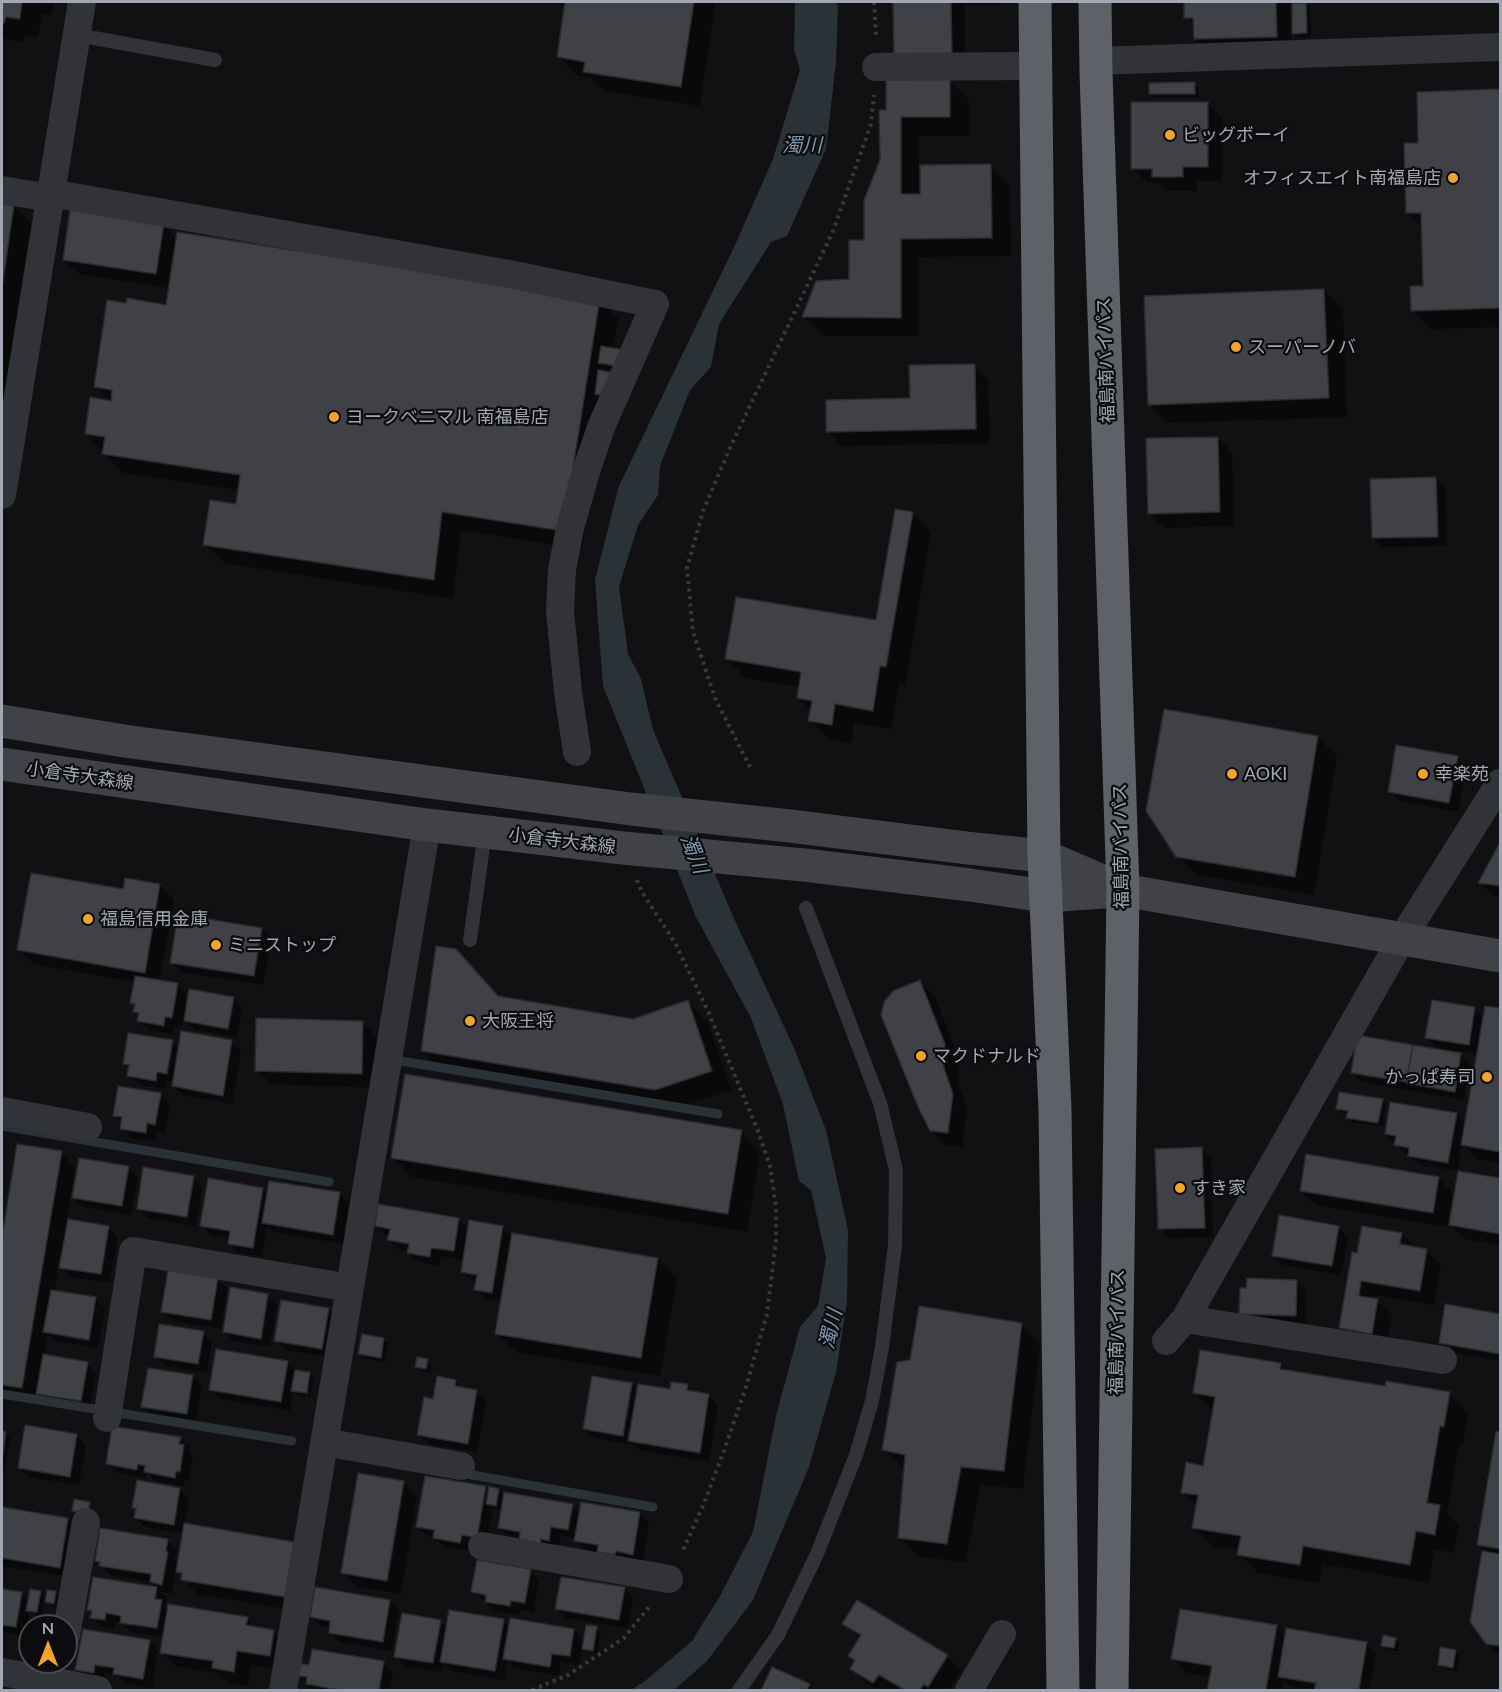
<!DOCTYPE html>
<meta charset="utf-8">
<style>
body{margin:0}
#map{position:relative;width:1502px;height:1692px;overflow:hidden;background:#111113;font-family:Lato,sans-serif}
canvas{display:block}
.frame{position:absolute;inset:0;border:3px solid #a2a8b3;pointer-events:none}
.north{position:absolute;left:18px;top:1614px;width:60px;height:60px;box-sizing:border-box;background:#0c0c0e;border:2px solid #484a50;border-radius:50%;rotate:0deg;font-size:16px;font-weight:700;line-height:24px;text-align:center;color:#a2a8b3}
.north::after{content:'';display:block;margin:auto;width:21px;height:27px;background:#f1a42b;clip-path:polygon(50% 0,100% 100%,50% 72%,0 100%)}
</style>
<div id="map">
<canvas width="1502" height="1692"></canvas>
<div class="frame"></div>
<div class="north">N</div>
</div>
<script>
const c = document.querySelector('canvas').getContext('2d');
c.lineJoin = 'round';
function fill(path, color) {
  c.fillStyle = color;
  c.fill(path, 'evenodd');
}
function strokePath(path, color, width, dash) {
  c.strokeStyle = color;
  c.lineWidth = width;
  c.lineCap = dash ? 'butt' : 'round';
  c.setLineDash(dash || []);
  c.stroke(path);
}
function drawText(font, color, halo, rows, align = 'center') {
  c.font = font + ' Lato,"Noto Sans JP",sans-serif';
  c.lineWidth = 4.5;
  c.setLineDash([]);
  c.textBaseline = 'middle';
  c.strokeStyle = halo;
  c.fillStyle = color;
  for (const [text, x, y, turn = 0] of rows) {
    c.save();
    c.translate(x, y);
    c.rotate((+turn || 0) * Math.PI / 180);
    c.textAlign = isNaN(turn) ? turn : align;
    if (halo) c.strokeText(text, 0, 0);
    c.fillText(text, 0, 0);
    c.restore();
  }
}
fill(new Path2D(`
 M795 2H836L838 6 836 62 826 149 787 236 771 242 719 324 711 367 690 390 660 466 658 495 638 525 619 587 628 654 641 679 653 730 737 925 794 1048 826 1130 848 1230 847 1301 836 1372 809 1467 753 1600 707 1661 674 1690H631L645 1681 692 1641 720 1596 753 1532 776 1416 800 1327 818 1306 826 1258 811 1190 799 1181 783 1104 751 1018 696 917 603 686 595 580 619 486 736 243 773 159 800 70 794 50Z`), '#2a3238');
fill(new Path2D(`
 M2 2H54L52 15 42 13 38 37 24 35 23 42 2 38Z
 M567 2H713L715 4 700 106 604 91 591 78 578 76 558 56Z
 M895 2H1001V5H965V71L895 57Z
 M1185 2H1290L1291 50 1210 53 1195 39V26L1186 17Z
 M1306 4 1310 8 1311 37 1298 38 1294 33Z
 M949 80 969 100V136H919V167L991 166 1010 185 1011 256 919 257V336H823L804 317 850 280 866 241 882 160 887 111Z
 M1194 84 1199 88V97L1155 98 1151 94Z
 M1500 91V327L1431 329 1412 310 1424 287 1422 228 1407 212 1420 144 1419 93Z
 M1208 104 1222 118V181H1197V191H1168L1160 183 1147 182 1132 168Z
 M2 204 14 206 33 225 2 429Z
 M163 225 178 240 599 299 618 318 613 350 627 371 610 368 582 549 461 530 453 599 224 563 205 544 237 506 239 490 123 473 86 433 112 403 95 386 167 306 170 288 79 274 64 260Z
 M1323 290 1343 309 1347 417 1168 423 1149 404Z
 M974 365 988 380 990 443 842 446 828 431 911 399Z
 M1218 438 1232 453 1234 526 1164 528 1149 513Z
 M1436 478 1445 488 1447 546 1383 547 1373 538Z
 M912 513 931 532 905 686 899 684 891 729 854 723 851 743 829 739 810 720 812 711 798 698 800 687 746 678 727 659 878 622Z
 M1317 737 1337 756 1314 895 1197 875 1177 856Z
 M1457 758 1466 767 1458 812 1400 801 1390 791Z
 M1500 845V897L1494 896 1480 882Z
 M159 885 174 900 159 981 177 984 187 994 182 1027 174 1026 173 1034 149 1030 139 1021 140 1016 135 1011 136 1006 132 1002 135 982 33 964 19 950 124 891Z
 M261 929 271 939 263 985 181 972 171 962Z
 M455 950 500 998 633 1020 688 1002 707 1021 731 1090 675 1109 442 1070 422 1051Z
 M920 982 935 997 959 1059 958 1084 967 1109 962 1147 946 1145 931 1130Z
 M233 998 242 1008 237 1037 195 1030 186 1021Z
 M1486 1007 1500 1010V1163L1477 1159 1462 1144 1458 1171 1419 1165 1409 1155 1405 1154 1386 1133 1456 1114 1466 1124 1478 1054 1457 1051 1470 1064 1464 1100 1362 1082 1353 1073 1359 1037 1440 1051 1427 1038 1475 1009 1484 1018Z
 M363 1023 377 1037 376 1088 271 1084 257 1070Z
 M172 1042 179 1049 231 1042 241 1051 232 1104 183 1095 173 1086 174 1082 166 1081 165 1089 139 1085 129 1075 130 1069 124 1063Z
 M160 1094 170 1104 165 1133 157 1132 155 1142 131 1138 122 1129 123 1123 114 1115Z
 M1382 1101 1386 1105 1383 1126 1352 1122 1348 1117 1349 1114 1342 1113 1338 1109Z
 M741 1132 760 1151 747 1232 412 1177 393 1158Z
 M18 1146 61 1153 75 1167 67 1220 108 1227 118 1237 110 1283 70 1277 59 1265 54 1292 95 1299 105 1308 98 1348 55 1341 47 1334 44 1356 87 1363 96 1373 90 1410 47 1403 37 1393 36 1402 2 1396V1246Z
 M1201 1149 1211 1158 1213 1237 1169 1238 1160 1229Z
 M128 1167 138 1177 131 1215 83 1207 73 1198Z
 M1459 1173 1500 1180V1245L1465 1239 1450 1225Z
 M193 1177 202 1187 196 1226 148 1218 138 1208Z
 M1438 1178 1453 1193 1447 1227 1316 1205 1301 1191Z
 M262 1189 268 1195 340 1193 349 1203 343 1244 273 1232 267 1226 262 1257 239 1253 230 1244 231 1238 211 1235 202 1225Z
 M459 1219 469 1230 502 1227 513 1238 658 1259 677 1278 660 1376 516 1352 497 1333 502 1301 486 1299 476 1289 477 1282 472 1281 462 1272 464 1260 440 1256 439 1266 419 1262 409 1253V1251L399 1249 389 1240 390 1236 386 1235 376 1226Z
 M1338 1227 1348 1237 1341 1275 1283 1265 1273 1255Z
 M1402 1234 1416 1248 1426 1250 1441 1265 1434 1305 1375 1295 1374 1300 1377 1301 1392 1315 1386 1347 1355 1342 1341 1328 1358 1255Z
 M217 1279 227 1289 221 1329 172 1321 162 1311Z
 M1296 1281 1306 1291 1305 1325 1241 1314Z
 M267 1295 277 1305 270 1347 234 1341 224 1332Z
 M1447 1306 1500 1315V1361L1450 1352 1440 1343Z
 M328 1309 338 1319 331 1357 285 1350 276 1340Z
 M1021 1324 1040 1343 1023 1489 980 1485 966 1562 919 1557 900 1538 905 1469H903L884 1450 911 1361Z
 M203 1333 212 1342 207 1373 165 1366 155 1357Z
 M383 1339 388 1343 385 1362 364 1358 360 1354Z
 M427 1360 431 1364 430 1372 421 1371 417 1366Z
 M287 1362 297 1372 309 1374 314 1378 311 1393 296 1390V1393L311 1395V1397L297 1394 293 1390 290 1411 220 1399 211 1390Z
 M1280 1365 1287 1372 1386 1388 1449 1394 1468 1413 1463 1445H1459L1447 1514 1459 1526 1454 1553 1434 1549 1429 1583 1322 1564 1319 1583 1258 1573 1239 1554 1240 1551 1213 1546 1194 1527 1197 1507 1183 1492 1204 1467 1214 1412 1195 1393Z
 M192 1376 202 1386 196 1423 152 1416 143 1406Z
 M455 1381 464 1389 476 1391 486 1401 477 1452 429 1444 419 1435 434 1401Z
 M631 1384 638 1391H671L688 1386 695 1393 709 1396 718 1405 709 1462 639 1450 634 1445 594 1438 584 1429Z
 M2 1433H5L10 1438 3 1477H2Z
 M1497 1433 1500 1434V1656L1487 1643V1553L1478 1545Z
 M76 1435 86 1445 79 1485 29 1477 20 1468Z
 M180 1438 190 1448 189 1452 193 1456 189 1481 185 1480 184 1486 155 1481 147 1473 146 1478 117 1473 108 1464Z
 M403 1482 417 1497 401 1594 357 1587 343 1573Z
 M485 1488 490 1492 499 1490 505 1496 572 1505 580 1513H639L649 1523 642 1563 585 1550 575 1540 576 1538 561 1535 558 1550 509 1537 499 1527 502 1510 493 1508 486 1546 469 1551 444 1547 435 1538 427 1536 418 1527Z
 M180 1489 189 1498 185 1525 294 1543 299 1611 197 1594 176 1570 172 1594 159 1591 166 1598 165 1606 169 1610 247 1619 257 1629 273 1631 288 1646 284 1670 251 1665 248 1686 228 1682 220 1674 176 1666 162 1652 164 1637 131 1632 123 1623 115 1622 114 1629 102 1627 92 1617 93 1614 89 1610 94 1578 158 1589 151 1582 110 1575 97 1561 167 1540 177 1550 175 1561 178 1565 184 1534 145 1527 136 1518 137 1511 133 1507Z
 M2 1509 68 1519 77 1529 70 1577 2 1566Z
 M530 1571 539 1580 534 1612 520 1610 519 1615 496 1611 473 1592Z
 M624 1588 633 1598 628 1628 566 1618 557 1609Z
 M2 1590 21 1594 29 1602 40 1592 45 1596 41 1616 32 1614 29 1611 25 1636 2 1632Z
 M56 1593 60 1597 58 1607 51 1606 47 1602Z
 M389 1601 399 1611 392 1651 340 1642 330 1633 331 1628 321 1626 311 1616Z
 M503 1620 510 1628 574 1630 585 1642 596 1628 601 1632 597 1654 588 1653 582 1647 579 1665 561 1662 559 1676 514 1668 507 1661 504 1680 451 1671 444 1664 442 1672 405 1666 396 1656 440 1621 447 1628Z
 M844 1623 947 1656 961 1671 949 1690H897L894 1688 892 1690H878L866 1683 852 1669 856 1662 850 1656 861 1639Z
 M1276 1627 1286 1637 1366 1643 1376 1653 1369 1690H1315L1289 1686 1284 1681 1282 1690H1209L1211 1677 1187 1673 1173 1659Z
 M1395 1639 1400 1644 1398 1651 1387 1650 1383 1645Z
 M149 1641 158 1651 152 1688 124 1683 116 1675 105 1673 103 1682 87 1679 77 1669Z
 M1456 1651 1460 1656 1457 1671 1444 1669 1439 1665Z
 M383 1663 393 1672 389 1690H314L300 1676Z
 M773 1669 809 1685 815 1690H763Z`), '#0007');
strokePath(new Path2D(`
 M395 1060 718 1114
 M2 1126 329 1182
 M2 1394 292 1441
 M461 1473 653 1507`), '#2a3238', 9);
const building = new Path2D(`
 M2 2H22L20 19 6 17 4 23H2Z
 M565 2H694L681 87 583 72 585 62 557 57Z
 M893 2H951L952 58H894Z
 M1184 2H1276L1277 37 1194 39 1193 18H1184Z
 M1292 3H1306L1307 33 1292 34Z
 M886 79H950V117H901V194H920V165L991 164 992 238 901 239V318L802 317 816 281 849 279V240H864V200L880 160 879 110H886Z
 M1195 82V94H1149V83Z
 M1500 89V308L1411 311 1410 286H1423L1421 213H1406L1404 143H1418L1417 92Z
 M1131 102H1208V167H1183V177H1152V169H1131Z
 M2 203 14 205 2 288Z
 M70 210 164 224 156 274 63 260Z
 M177 232 600 298 563 531 442 512 434 580 203 545 210 500 236 504 240 475 102 454 105 437 85 434 90 397 111 401 112 390 94 387 107 300 126 303 127 298 166 305Z
 M1324 289 1329 398 1148 405 1144 296Z
 M601 346 625 350 623 367 598 363Z
 M975 364 976 429 826 432V400L910 398 909 365Z
 M598 370 615 373 612 397 595 394Z
 M1218 437 1220 512 1148 514 1146 438Z
 M1436 477 1438 537 1372 538 1370 479Z
 M895 509 913 512 886 667 880 666 873 711 835 704 832 725 808 721 812 701 797 698 801 672 725 659 736 597 876 620Z
 M1164 709 1318 736 1295 877 1176 857 1146 811Z
 M1396 745 1458 756 1449 803 1388 792Z
 M1500 842V886L1478 883Z
 M31 873 123 889 125 878 160 884 145 973 17 950Z
 M178 914 262 928 254 976 170 963Z
 M436 946 456 949 498 996 633 1019 688 1000 712 1071 655 1090 421 1051Z
 M135 976 178 983 172 1018 165 1017 164 1026 137 1021 139 1013 133 1012 135 1004 130 1003Z
 M920 980 945 1044 944 1068 953 1094 948 1133 930 1131 918 1107 881 1015 884 1002 893 991Z
 M189 989 234 997 228 1029 184 1021Z
 M1432 1000 1475 1007 1469 1045 1425 1038Z
 M1485 1006 1500 1008V1152L1461 1145Z
 M256 1018 363 1021 362 1074 255 1071Z
 M181 1031 232 1040 223 1096 172 1086Z
 M128 1033 173 1040 167 1074 157 1072 156 1081 127 1076 129 1065 123 1064Z
 M1357 1035 1413 1045 1406 1082 1351 1073Z
 M1413 1045 1461 1053 1455 1092 1406 1083Z
 M405 1074 742 1130 728 1214 391 1158Z
 M118 1086 161 1093 155 1125 147 1123 146 1133 120 1129 122 1117 113 1116Z
 M1339 1092 1383 1099 1378 1123 1346 1118 1348 1111 1336 1109Z
 M1390 1102 1457 1113 1448 1163 1408 1156 1409 1148 1394 1145 1396 1136 1385 1134Z
 M17 1144 62 1151 22 1388 2 1385V1237Z
 M1202 1147 1205 1228 1158 1229 1155 1149Z
 M1306 1154 1439 1177 1433 1213 1300 1191Z
 M79 1158 129 1166 122 1206 72 1198Z
 M143 1167 194 1176 187 1217 137 1209Z
 M1458 1171 1500 1178V1234L1449 1225Z
 M208 1178 263 1188 253 1248 228 1244 230 1231 200 1226Z
 M269 1181 340 1192 333 1235 262 1223Z
 M378 1204 459 1218 454 1251 431 1248 430 1257 407 1253 409 1244 387 1240 390 1229 375 1226Z
 M1279 1215 1339 1226 1332 1266 1272 1256Z
 M68 1219 109 1226 101 1274 59 1268Z
 M469 1220 503 1226 492 1293 474 1290 477 1275 461 1272Z
 M1362 1226 1402 1233 1400 1244 1427 1249 1420 1291 1361 1281 1359 1296 1378 1299 1372 1334 1339 1328 1352 1252 1357 1253Z
 M512 1233 658 1258 641 1358 495 1334Z
 M168 1270 218 1278 211 1320 161 1312Z
 M1247 1278 1297 1280 1296 1316 1239 1314 1240 1288H1246Z
 M230 1287 268 1294 261 1339 223 1332Z
 M51 1290 96 1297 89 1340 43 1332Z
 M281 1300 329 1308 322 1349 274 1341Z
 M1445 1304 1500 1314V1354L1439 1343Z
 M919 1306 1022 1323 1004 1471 961 1467 947 1544 898 1538 905 1455 882 1450 897 1362 910 1360Z
 M159 1324 204 1331 198 1364 154 1357Z
 M362 1334 384 1338 381 1358 358 1354Z
 M216 1349 288 1361 281 1402 209 1390Z
 M1200 1350 1281 1363 1280 1369 1385 1386 1386 1381 1450 1392 1444 1427 1440 1426 1427 1503 1440 1505 1435 1535 1416 1531 1410 1565 1303 1546 1300 1565 1237 1555 1241 1536 1192 1528 1198 1495 1181 1493 1186 1462 1203 1466 1215 1397 1193 1393Z
 M43 1354 88 1362 81 1401 36 1394Z
 M417 1357 428 1359 426 1369 415 1367Z
 M148 1368 193 1375 187 1414 141 1407Z
 M295 1370 310 1372 307 1393 291 1391Z
 M437 1376 456 1380 455 1386 477 1390 468 1444 417 1435 424 1397 433 1399Z
 M592 1376 632 1383 623 1436 583 1429Z
 M671 1382 688 1384 687 1390 709 1394 700 1453 628 1441 638 1384 670 1389Z
 M25 1425 77 1434 70 1477 18 1468Z
 M112 1426 181 1437 179 1444 184 1445 180 1472 176 1471 175 1478 144 1472 145 1466 138 1464 137 1470 106 1464Z
 M2 1431 6 1432 2 1460Z
 M1496 1431 1500 1432V1549L1477 1545Z
 M358 1473 404 1481 387 1581 341 1573Z
 M425 1476 486 1486 477 1538 462 1535 460 1543 433 1538 434 1530 416 1527Z
 M137 1480 180 1488 174 1525 134 1518 136 1508H132Z
 M489 1486 499 1489 496 1506 486 1504Z
 M504 1492 573 1504 568 1530 551 1527 549 1541 541 1539 540 1544 519 1540 520 1532 498 1528Z
 M74 1499 90 1502 88 1513 72 1511Z
 M581 1502 640 1512 633 1555 616 1551 615 1555 597 1552 598 1545 574 1541Z
 M2 1507 68 1518 60 1568 2 1558Z
 M184 1523 294 1542 285 1597 181 1580 182 1573 176 1572Z
 M100 1528 168 1539 166 1551 168 1552 162 1585 150 1582 151 1574 99 1566 100 1562 95 1561Z
 M1482 1551 1500 1554V1646L1486 1644 1470 1622Z
 M477 1560 531 1569 525 1603 511 1601 510 1606 485 1602 486 1595 471 1592Z
 M93 1577 157 1587 155 1599 162 1600 157 1628 120 1623 121 1616 106 1613 105 1620 90 1618 92 1611 87 1610Z
 M561 1577 625 1587 619 1620 555 1609Z
 M315 1587 390 1600 383 1642 329 1633 330 1621 310 1617Z
 M2 1589 22 1592 16 1627 2 1625Z
 M30 1589 41 1591 37 1612 26 1611Z
 M47 1590 56 1591 54 1604 45 1602Z
 M857 1600 948 1655 928 1687 924 1684 920 1690H905L879 1675 873 1683 850 1669 855 1660 848 1656 861 1635 842 1624Z
 M168 1604 248 1617 246 1625 274 1630 270 1656 237 1651 234 1672 212 1668 213 1661 160 1653Z
 M1180 1609 1277 1625 1266 1690H1207L1212 1666 1171 1659Z
 M449 1610 504 1619 495 1671 440 1662Z
 M402 1613 441 1620 433 1663 394 1657Z
 M510 1618 574 1629 570 1656 552 1654 550 1667 503 1659Z
 M586 1625 597 1626 593 1651 582 1649Z
 M1286 1628 1367 1642 1359 1690H1314L1316 1683 1278 1677Z
 M83 1629 150 1640 143 1679 113 1674 114 1668 95 1665 94 1673 75 1670Z
 M1383 1635 1396 1638 1394 1648 1381 1646Z
 M1440 1647 1456 1650 1453 1668 1438 1665Z
 M312 1649 384 1661 379 1690H339L306 1684 307 1677 298 1676 301 1664 309 1665Z
 M772 1667 810 1684 807 1690H761Z`);
fill(building, '#404146');
strokePath(building, '#2b2b2f', 1.5);
strokePath(new Path2D(`
 M874 2 876 37
 M750 767 715 698 693 632 687 568 703 511 729 450 833 231 871 124 874 95
 M637 880 642 892 675 943 708 1011 758 1131 770 1166 776 1207V1241L767 1314 745 1390 725 1448 703 1506 682 1552
 M532 1690 568 1675 624 1638 649 1607`), '#383a3f', 4, [3, 4.5]);
strokePath(new Path2D(`
 M77 35 215 60
 M470 940 485 832
 M739 1690 778 1635 817 1554 856 1455 872 1401 882 1347 895 1246 896 1170 880 1103 806 908`), '#323338', 14);
strokePath(new Path2D(`
 M1096 61 1500 47
 M876 67 1036 66
 M2 190 50 198
 M51 193 509 274 655 304 602 425 587 468 570 528 562 570 560 611 568 692 577 752
 M2 495 82 2
 M2 1111 88 1127
 M1185 1319 1443 1360
 M1166 1341 1185 1319 1401 940 1500 783
 M107 1418 133 1251 350 1288
 M324 1442 461 1466
 M482 1546 669 1579
 M66 1635 86 1522
 M2 1672 98 1690
 M283 1690 427 825
 M969 1690 1002 1634`), '#323338', 28);
strokePath(new Path2D(`
 M2 721 124 741 631 809 790 826 967 848 1044 856 1123 890 1500 956
 M2 764 427 825 623 848 804 865 970 885 1045 896 1119 891`), '#404247', 33);
strokePath(new Path2D(`
 M1035 2 1044 856 1055 1109 1063 1690
 M1095 2 1096 72 1123 890 1112 1690`), '#5e6168', 33);
for (const [x, y, r, color] of [
 [1170,135,6,"#f1a42b"],
 [1453,178,6,"#f1a42b"],
 [1236,347,6,"#f1a42b"],
 [334,417,6,"#f1a42b"],
 [1232,774,6,"#f1a42b"],
 [1423,774,6,"#f1a42b"],
 [88,919,6,"#f1a42b"],
 [216,945,6,"#f1a42b"],
 [470,1021,6,"#f1a42b"],
 [921,1056,6,"#f1a42b"],
 [1487,1077,6,"#f1a42b"],
 [1180,1188,6,"#f1a42b"]
]) {
  const dot = new Path2D();
  dot.arc(x, y, r, 0, 2 * Math.PI);
  c.fillStyle = color;
  c.fill(dot);
  strokePath(dot, '#0c0c0e', 2);
}
drawText('18px', '#a2a8b3', '#0c0c0e', [
 ["ビッグボーイ",1182,135],
 ["オフィスエイト南福島店",1441,178,"right"],
 ["スーパーノバ",1248,347],
 ["ヨークベニマル 南福島店",346,417],
 ["AOKI",1244,774],
 ["幸楽苑",1435,774],
 ["福島信用金庫",100,919],
 ["ミニストップ",228,945],
 ["大阪王将",482,1021],
 ["マクドナルド",933,1056],
 ["かっぱ寿司",1475,1077,"right"],
 ["すき家",1192,1188]
], 'left');
drawText('18px', '#a2a8b3', '#0c0c0e', [
 ["福島南バイパス",1106,360,-92],
 ["小倉寺大森線",80,776,8],
 ["小倉寺大森線",562,841,7],
 ["福島南バイパス",1121,846,-91],
 ["福島南バイパス",1117,1332,-89]
]);
drawText('italic 20px', '#7998af', '#0c0c0e', [
 ["濁川",802,146],
 ["濁川",694,854,68],
 ["濁川",831,1329,-77]
]);
</script>
